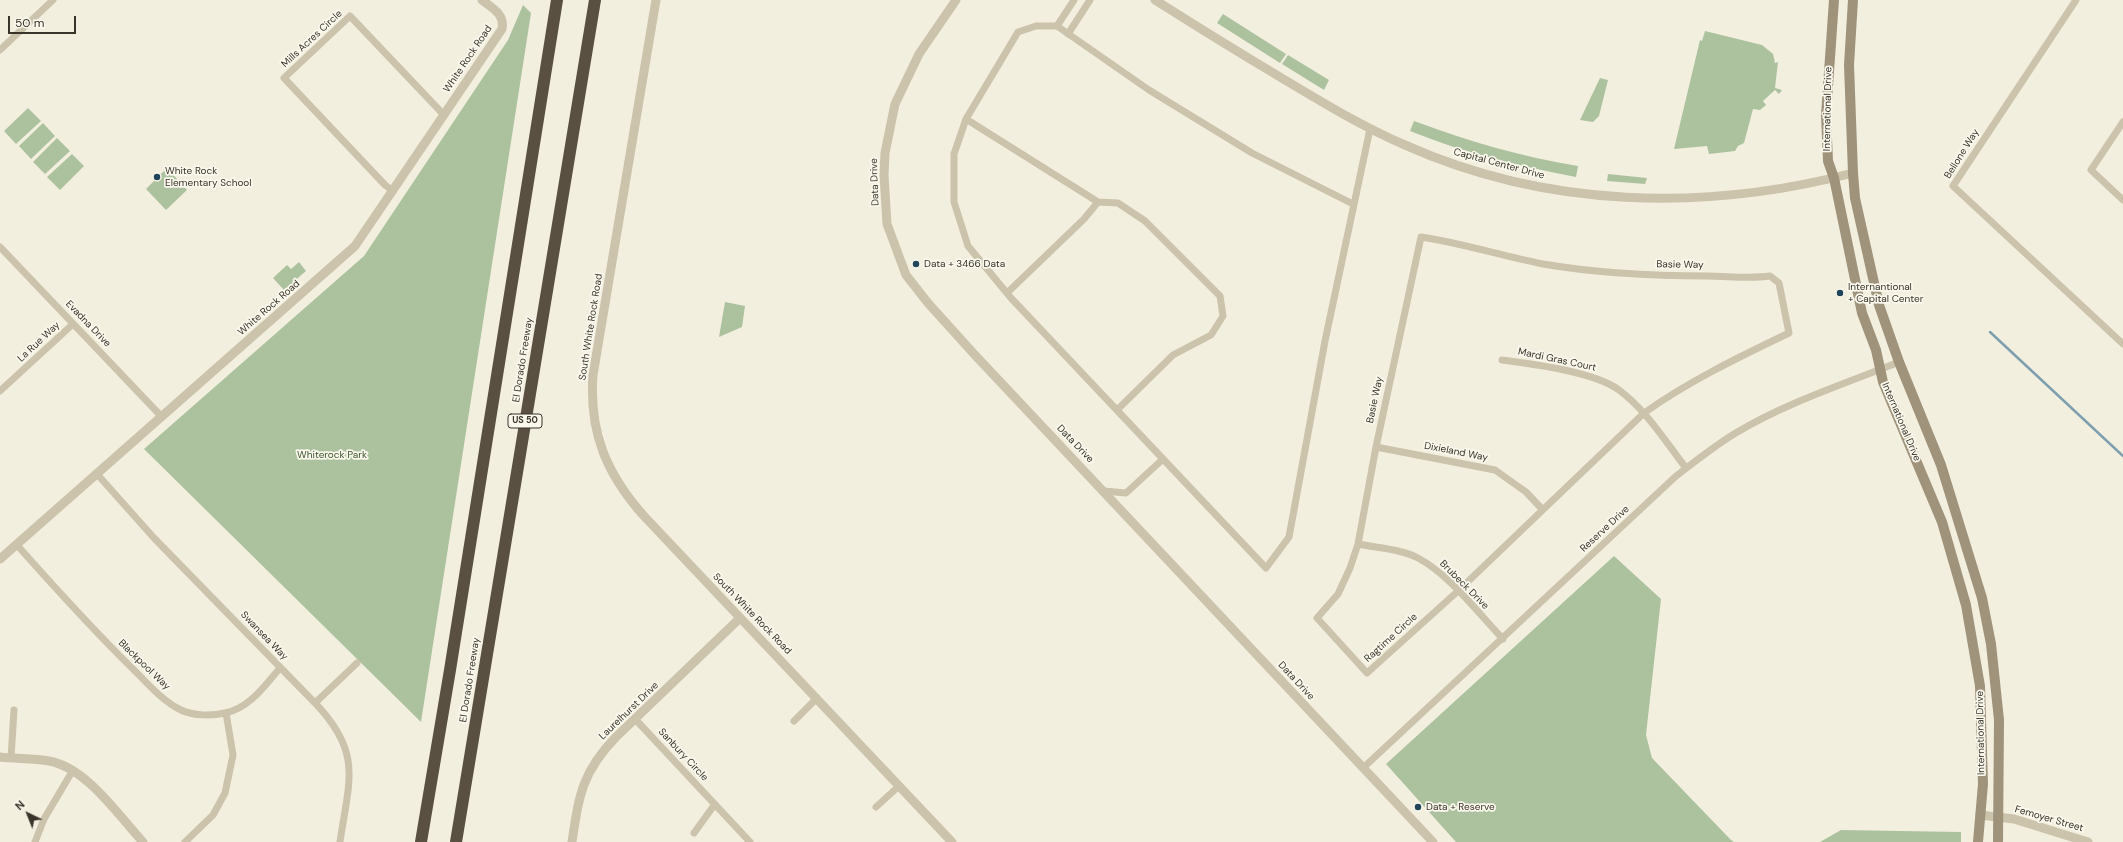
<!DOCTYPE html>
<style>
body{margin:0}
#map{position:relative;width:2123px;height:842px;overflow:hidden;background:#f3efdf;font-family:"DM Sans",sans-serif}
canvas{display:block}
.north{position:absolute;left:8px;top:794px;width:40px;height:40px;-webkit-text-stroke:3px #faf8ec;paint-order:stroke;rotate:317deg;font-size:11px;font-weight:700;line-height:16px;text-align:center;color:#39332a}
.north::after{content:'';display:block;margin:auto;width:14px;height:18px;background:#39332a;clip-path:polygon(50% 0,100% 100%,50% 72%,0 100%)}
.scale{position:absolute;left:8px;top:16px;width:68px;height:18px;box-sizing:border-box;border:2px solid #39332a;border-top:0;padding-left:5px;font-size:12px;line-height:14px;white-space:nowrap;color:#39332a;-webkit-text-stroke:3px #faf8ec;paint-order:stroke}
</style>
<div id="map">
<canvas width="2123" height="842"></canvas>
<div class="north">N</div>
<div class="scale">50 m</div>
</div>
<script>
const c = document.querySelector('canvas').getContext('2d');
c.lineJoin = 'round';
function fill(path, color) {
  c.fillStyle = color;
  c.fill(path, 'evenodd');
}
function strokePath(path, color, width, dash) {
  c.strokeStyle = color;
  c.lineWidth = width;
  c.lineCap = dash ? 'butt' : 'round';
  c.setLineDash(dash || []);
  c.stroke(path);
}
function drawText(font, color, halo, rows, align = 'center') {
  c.font = font + ' "DM Sans",sans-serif';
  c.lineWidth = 3.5;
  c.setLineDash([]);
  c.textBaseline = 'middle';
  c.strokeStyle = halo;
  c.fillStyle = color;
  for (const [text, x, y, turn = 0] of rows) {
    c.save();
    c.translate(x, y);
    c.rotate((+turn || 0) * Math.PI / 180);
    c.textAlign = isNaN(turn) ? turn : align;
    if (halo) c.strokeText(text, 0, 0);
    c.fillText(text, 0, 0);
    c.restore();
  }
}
fill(new Path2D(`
 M523 5 531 13 421 722 144 449 364 256 508 40Z
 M1223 14 1286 54 1280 63 1217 23Z
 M1705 31 1762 45 1773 54 1775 63 1778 62 1775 88 1782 90 1779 94 1775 90 1763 101 1766 105 1760 110 1753 109 1744 143 1738 146 1735 151 1709 154 1707 146 1674 149 1700 40 1702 41Z
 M1288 55 1329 80 1324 90 1282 64Z
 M1600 78 1608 80 1599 116 1593 122 1580 120Z
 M28 108 41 121 16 144 4 131Z
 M1414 121C1468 141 1522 157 1578 166L1576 177C1519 166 1464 153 1410 131Z
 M43 123 55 136 31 159 19 146Z
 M57 138 70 151 45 174 33 162Z
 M72 154 84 166 60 190 47 177Z
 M167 168 187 190 166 210 146 189Z
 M1608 174 1647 178 1645 184 1607 181Z
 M299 262 306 271 284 290 273 278 287 265 291 269Z
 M725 302 745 306 742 327 719 337Z
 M1614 556 1661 599 1646 735 1652 758 1731 840 1734 842H1456L1386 764Z
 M1841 830 1961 832V842H1820Z`), '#acc29f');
strokePath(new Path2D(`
 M1990 332 2123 456`), '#7e9faf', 2.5);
strokePath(new Path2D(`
 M2076 0 1953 186 2123 344
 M1057 26 1074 0
 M1068 34 1090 0
 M0 50 53 0
 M966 119 1098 202 1084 219 1007 293
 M2123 122 2091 170 2123 200
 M393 191 385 185 284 78 350 16 444 115
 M1098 202 1118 203 1145 221 1220 296 1223 316 1211 335 1173 355 1117 410
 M1353 204 1252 153 1149 90 1057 26H1036L1018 32 966 119 954 154V202L968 246 1011 298 1266 568 1289 537 1325 341 1370 129
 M1421 237C1462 243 1502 256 1543 264 1596 273 1652 276 1707 276 1728 276 1749 279 1770 276L1779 283 1789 333C1739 357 1689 381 1644 413L1458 591 1367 673 1317 618 1338 594 1350 568 1358 544 1376 447Z
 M0 247 161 416
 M1502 360C1533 364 1595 372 1619 390 1646 410 1666 442 1686 468
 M0 391 73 324
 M1376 447 1495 470 1526 492 1542 509
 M97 474 154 538 315 703C363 753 349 780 340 842
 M1104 491 1126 493 1163 459
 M1358 544C1377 548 1401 549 1418 558 1450 575 1478 613 1503 639
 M17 545C56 589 95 632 137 673 150 686 164 702 181 710 193 716 212 716 225 713 250 708 265 685 280 668
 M315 703 357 663
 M636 720 750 842
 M794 721 817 698
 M11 758 14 710
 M1363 768 1675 477C1694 462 1713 447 1734 434 1785 403 1844 384 1899 362
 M876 807 899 786
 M694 833 715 804
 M35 842 44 819 73 770
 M185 842 213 815 225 793 233 755 226 713`), '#cbc3ab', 7);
strokePath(new Path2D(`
 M656 0 593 375C589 432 606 473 643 515L952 842
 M956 0 919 54 895 104 885 153 884 175 887 224 906 275 928 303 974 354 1433 842
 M1155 0C1196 26 1238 52 1280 77 1320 101 1361 126 1405 145 1546 208 1704 212 1853 173
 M0 559 355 246 502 29C505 14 492 8 482 0
 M0 757C16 759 33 758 49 761 87 768 118 815 143 842
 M1980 815 2014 819 2088 842
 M572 842C579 795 582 772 616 737L740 618`), '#cbc3ab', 9);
strokePath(new Path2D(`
 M1834 0 1826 115 1828 161 1834 178 1862 313 1876 350 1883 382 1942 522 1966 605 1980 686 1983 784 1978 842
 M1853 0 1849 65 1853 173 1855 198 1879 305 1899 362 1941 465 1982 598 1991 644 1999 720 1998 842`), '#9f937c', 10);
strokePath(new Path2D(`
 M421 842 450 670 557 0
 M456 842 595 0`), '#595041', 12);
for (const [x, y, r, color] of [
 [157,177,4,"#20455a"],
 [916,264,4,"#20455a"],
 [1840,293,4,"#20455a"],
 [1418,807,4,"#20455a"]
]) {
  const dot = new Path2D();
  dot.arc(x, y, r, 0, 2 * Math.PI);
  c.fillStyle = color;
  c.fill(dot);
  strokePath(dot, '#faf8ec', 1.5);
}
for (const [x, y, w] of [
 [525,421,34]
]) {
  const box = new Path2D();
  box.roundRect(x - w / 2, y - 7, w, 14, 3);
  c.fillStyle = '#faf8ec';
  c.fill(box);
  strokePath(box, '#39332a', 1);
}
drawText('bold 9px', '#39332a', null, [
 ["US 50",525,421]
]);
drawText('10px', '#39332a', '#faf8ec', [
 ["Mills Acres Circle",312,39,-43],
 ["White Rock Road",468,59,-56],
 ["International Drive",1828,109,-89],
 ["Bellone Way",1962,154,-58],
 ["Capital Center Drive",1499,164,15],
 ["Data Drive",875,182,-92],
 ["Basie Way",1680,265,1],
 ["White Rock Road",269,308,-41],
 ["Evadna Drive",88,324,46],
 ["South White Rock Road",591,327,-81],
 ["La Rue Way",39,342,-43],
 ["El Dorado Freeway",523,360,-81],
 ["Mardi Gras Court",1557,360,12],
 ["Basie Way",1375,400,-78],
 ["International Drive",1901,422,67],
 ["Data Drive",1075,444,46],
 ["Dixieland Way",1456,452,11],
 ["Reserve Drive",1605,529,-43],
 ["Brubeck Drive",1464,585,45],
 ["South White Rock Road",752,614,46],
 ["Swansea Way",264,636,46],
 ["Ragtime Circle",1391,638,-42],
 ["Blackpool Way",144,665,44],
 ["El Dorado Freeway",470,680,-81],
 ["Data Drive",1296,681,47],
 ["Laurelhurst Drive",629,711,-44],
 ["International Drive",1981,733,-91],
 ["Sanbury Circle",683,755,47],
 ["Femoyer Street",2049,819,16]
]);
drawText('10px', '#39332a', '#faf8ec', [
 ["White Rock",165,171],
 ["Elementary School",165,183],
 ["Data + 3466 Data",924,264],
 ["Internantional",1848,287],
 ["+ Capital Center",1848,299],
 ["Data + Reserve",1426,807]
], 'left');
drawText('10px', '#3c572e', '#faf8ec', [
 ["Whiterock Park",332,455]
]);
</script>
